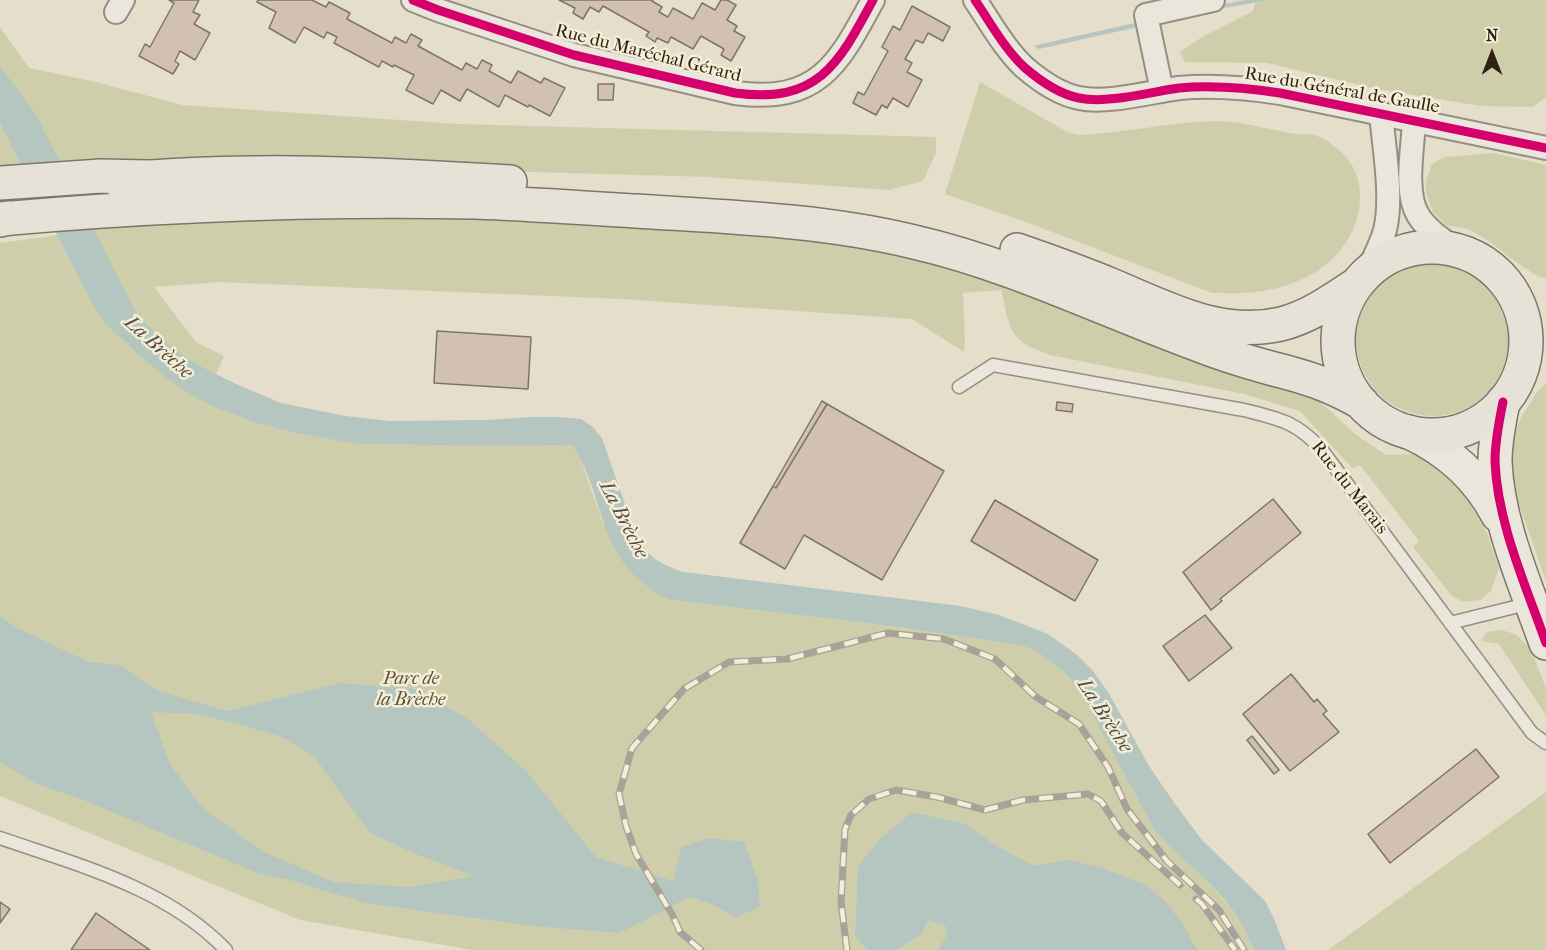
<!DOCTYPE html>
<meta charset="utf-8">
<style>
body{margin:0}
#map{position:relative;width:1546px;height:950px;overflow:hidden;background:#e5deca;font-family:"IM FELL French Canon",serif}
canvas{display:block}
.north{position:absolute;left:1462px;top:24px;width:60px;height:60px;-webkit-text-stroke:4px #f5edd5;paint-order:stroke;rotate:0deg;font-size:16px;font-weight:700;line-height:24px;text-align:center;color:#2e2014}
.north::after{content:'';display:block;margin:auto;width:21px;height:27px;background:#2e2014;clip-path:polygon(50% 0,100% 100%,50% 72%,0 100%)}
</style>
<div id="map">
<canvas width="1546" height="950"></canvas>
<div class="north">N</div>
</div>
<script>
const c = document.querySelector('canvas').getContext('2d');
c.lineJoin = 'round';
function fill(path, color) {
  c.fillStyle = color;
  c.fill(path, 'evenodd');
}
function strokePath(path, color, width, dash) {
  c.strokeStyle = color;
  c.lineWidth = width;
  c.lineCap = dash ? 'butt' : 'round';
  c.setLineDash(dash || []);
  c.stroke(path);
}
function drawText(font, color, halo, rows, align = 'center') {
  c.font = font + ' "IM FELL French Canon",serif';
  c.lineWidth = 5;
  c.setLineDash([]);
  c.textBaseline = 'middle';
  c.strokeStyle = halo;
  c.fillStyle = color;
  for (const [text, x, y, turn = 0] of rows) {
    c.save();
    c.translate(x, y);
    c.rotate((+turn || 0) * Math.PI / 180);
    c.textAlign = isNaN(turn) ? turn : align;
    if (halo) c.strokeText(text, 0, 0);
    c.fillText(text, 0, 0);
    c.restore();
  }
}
fill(new Path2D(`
 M1256 0H1546V97L1533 107 1481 106 1376 89 1267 63 1185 62 1180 52 1199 39 1253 11Z
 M0 27 29 68 96 82 182 105 458 124 936 137V153L923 181 889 190 708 177 462 170 0 175Z
 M980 82 1069 133 1080 135C1125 133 1170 122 1216 121 1242 121 1270 130 1296 134 1302 135 1309 134 1314 135 1321 137 1329 142 1334 146 1380 179 1360 245 1317 271 1295 285 1269 292 1244 293 1233 294 1223 293 1212 293L1026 222 945 194Z
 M1493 153 1546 165V279L1534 274 1512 259 1489 241 1468 229 1446 225 1433 212 1426 193V180L1432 164 1445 157Z
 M432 217 568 222 774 235 889 251 999 280 1312 394 1355 434 1386 455 1417 454 1439 469 1468 499 1487 533 1499 568 1491 591 1480 600 1463 602 1451 595 1413 547 1419 541 1360 465 1352 468 1300 411 1244 394 1050 355C1039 350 1023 346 1016 336 1006 324 1005 304 1001 290L963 293 965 339 964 352 912 319 622 299 219 282 154 287 196 342 224 356 204 402 256 423 299 434 357 444 498 446 572 445 579 455 603 523 662 597 688 602 899 627 1023 646 1036 651 1053 663 1069 677 1205 878C1226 900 1242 922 1254 950H472L300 920 0 796V243L58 235 62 242 106 254 93 228 179 221Z
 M1356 339a77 77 0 1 1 154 0a77 77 0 1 1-154 0Z
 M1546 383V581L1509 476V444L1522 416 1537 392Z
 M1501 630 1515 634 1530 648 1546 688V715L1499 644 1481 641 1487 632Z
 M1546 792V950H1328Z`), '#cecfaa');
fill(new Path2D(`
 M1245 0H1268L1214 10 1039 49 1033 46 1156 18Z
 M0 66 35 113 139 318 176 351 202 367 236 384 281 403 345 416 390 421 487 420 529 417H559L581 419 593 427 602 438 634 530C647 557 656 562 683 572L961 606 999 615 1048 634 1076 654 1093 671 1108 692 1149 766 1175 804 1202 840 1265 901 1275 921 1286 950H1254C1242 922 1226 897 1203 877 1186 860 1167 847 1153 827L1086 702 1069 677 1053 663 1036 651 1023 646 899 627 688 602C680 600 668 600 661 596 656 594 651 589 646 585 598 551 603 490 572 445L498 446 357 444 299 434 256 423 212 406 190 394 165 377 138 354 104 322 94 307 0 123Z
 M0 616 15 627 89 662 120 665 158 691 227 711 339 683 412 688 467 718 528 773 596 857 673 881 681 847 709 838 744 842 758 880 760 907 736 917 711 904 690 897 619 933 532 926 365 903 287 879 260 874 81 799 35 783 0 762ZM151 712 196 714 242 725 282 737 314 756 369 832 418 855 475 876 408 887 333 882 262 851 203 808 170 764Z
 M912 812 965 824 995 845 1034 866 1070 860 1105 869 1144 884 1165 901 1183 924 1195 947 1198 950H938L947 935 945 925 928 920 922 934 895 950H868L855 936 858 866 881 838Z`), '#b5c6c1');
const building = new Path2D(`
 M169 0H199L193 12 200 15 194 24 210 33 195 60 180 51 175 61 179 64 173 74 139 56 145 44 150 47 174 3Z
 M258 0H312L326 7 329 2 350 13 347 19 392 43 395 37 406 43 411 34 422 40 418 46 462 70 466 63 477 69 482 60 492 65 489 71 511 83 518 71 541 83 544 78 565 88 550 116 529 105 528 107 505 95 499 107 467 89 460 101 441 90 433 104 406 90 414 75 394 65 393 67 382 61 379 67 334 43 337 37 327 32 324 38 304 27 295 43 269 28 276 12 257 2Z
 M559 0H653L652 1 662 7 659 12 668 17 673 8 693 19 702 3 715 10 721 0H727L736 5 727 20 737 26 734 31 745 37 731 61 721 55 724 49 701 36 693 49 671 37 668 43 657 38 655 42 646 36 649 32 603 6 599 12 590 7 583 19 573 13 575 8Z
 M912 6 950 27 943 41 928 33 923 43 916 40 905 59 912 63 907 72 922 80 908 107 893 98 887 108 882 105 876 115 853 103 858 92 864 95 888 51 882 47 893 26 900 30Z
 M598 84H614L613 100H598Z
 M437 331 531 337 528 389 434 383Z
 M822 401 827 404 776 488 773 486Z
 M1057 402 1073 404 1072 412 1056 410Z
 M827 404 944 471 882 580 804 535 785 569 740 543 773 486 776 488Z
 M1273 499 1301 533 1220 599 1222 601 1211 610 1183 572Z
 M995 500 1098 560 1075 601 971 541Z
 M1205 615 1232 648 1189 681 1163 646Z
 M1291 674 1314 702 1317 699 1327 711 1323 714 1339 732 1290 771 1243 714Z
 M1252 736 1279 770 1274 774 1247 740Z
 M1476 749 1499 777 1390 863 1368 834Z
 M0 902 10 909 0 923Z
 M96 913 150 950H71Z`);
fill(building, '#d2c1b1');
strokePath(building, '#7c766a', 1.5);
const lane = new Path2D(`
 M959 387 993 365 1244 410C1280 419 1297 422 1322 450L1532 733 1546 743
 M1450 623 1531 603
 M0 838C78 865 167 888 226 950`);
const street = new Path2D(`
 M413 0 438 10 574 55 735 93C818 104 838 65 873 0
 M975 0C990 22 1004 48 1024 67 1039 80 1059 94 1079 98 1107 104 1150 92 1179 88 1213 85 1247 88 1280 93L1546 148
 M116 12 123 0
 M1162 91 1146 15 1213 0
 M1414 121C1413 147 1404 192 1418 215 1427 230 1443 240 1457 250
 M1367 273C1373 259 1381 245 1385 230 1393 199 1384 147 1381 114`);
const secondary = new Path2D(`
 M1503 402C1499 422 1495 441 1495 461 1497 522 1526 586 1546 643
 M1409 432C1448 450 1478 477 1498 515`);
const primary = new Path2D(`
 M118 180C249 167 379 174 510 182
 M0 219C158 205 317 199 476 202 529 204 583 208 636 211 729 217 824 220 914 242 1010 264 1099 308 1191 342 1216 352 1244 361 1270 368 1306 377 1329 384 1362 403
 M1338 341a94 94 0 1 1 188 0a94 94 0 1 1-188 0Z
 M1017 250C1049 261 1080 272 1111 285 1166 308 1220 338 1281 324 1309 317 1333 300 1357 284`);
const highway = new Path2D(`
 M0 183 101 176 148 177
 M0 220 8 218`);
strokePath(lane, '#958f83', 15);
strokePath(street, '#958f83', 26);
strokePath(secondary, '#7c766a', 36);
strokePath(primary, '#7c766a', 36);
strokePath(highway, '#7c766a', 36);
strokePath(lane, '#eae6dc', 12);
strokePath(street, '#eae6dc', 22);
strokePath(secondary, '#eae6dc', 33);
strokePath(primary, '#e6e2d7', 33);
strokePath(highway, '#e6e2d7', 33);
const rail = new Path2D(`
 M1196 899 1202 904 1235 950
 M701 950 680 932 673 916 636 854 626 826 619 794 632 748 684 689 729 662 787 659 888 633 944 639 995 659 1036 697 1079 724 1108 767 1127 809 1167 861 1219 910 1244 950
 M847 950 841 902 845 829 851 815 869 799 896 790 937 797 985 810 1023 800 1088 794 1101 801 1122 833 1180 885`);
strokePath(rail, '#a7a29a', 7);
strokePath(rail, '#f5edd5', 4.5, [14]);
strokePath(new Path2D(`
 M413 0 438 10 574 55 735 93C818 104 838 65 873 0
 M975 0C990 22 1004 48 1024 67 1039 80 1059 94 1079 98 1107 104 1150 92 1179 88 1213 85 1247 88 1280 93L1546 148
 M1503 402C1499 422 1495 441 1495 461 1497 522 1526 586 1546 643`), '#d6006c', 9);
drawText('18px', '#2e2014', '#f5edd5', [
 ["Rue du Maréchal Gérard",648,54,14],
 ["Rue du Général de Gaulle",1342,91,10],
 ["Rue du Marais",1349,488,52]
]);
drawText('italic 18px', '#595139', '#f5edd5', [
 ["Parc de",411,680],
 ["la Brèche",411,701]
]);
drawText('italic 20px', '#504e47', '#f5edd5', [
 ["La Brèche",158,348,42],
 ["La Brèche",623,520,63],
 ["La Brèche",1104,716,57]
]);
</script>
